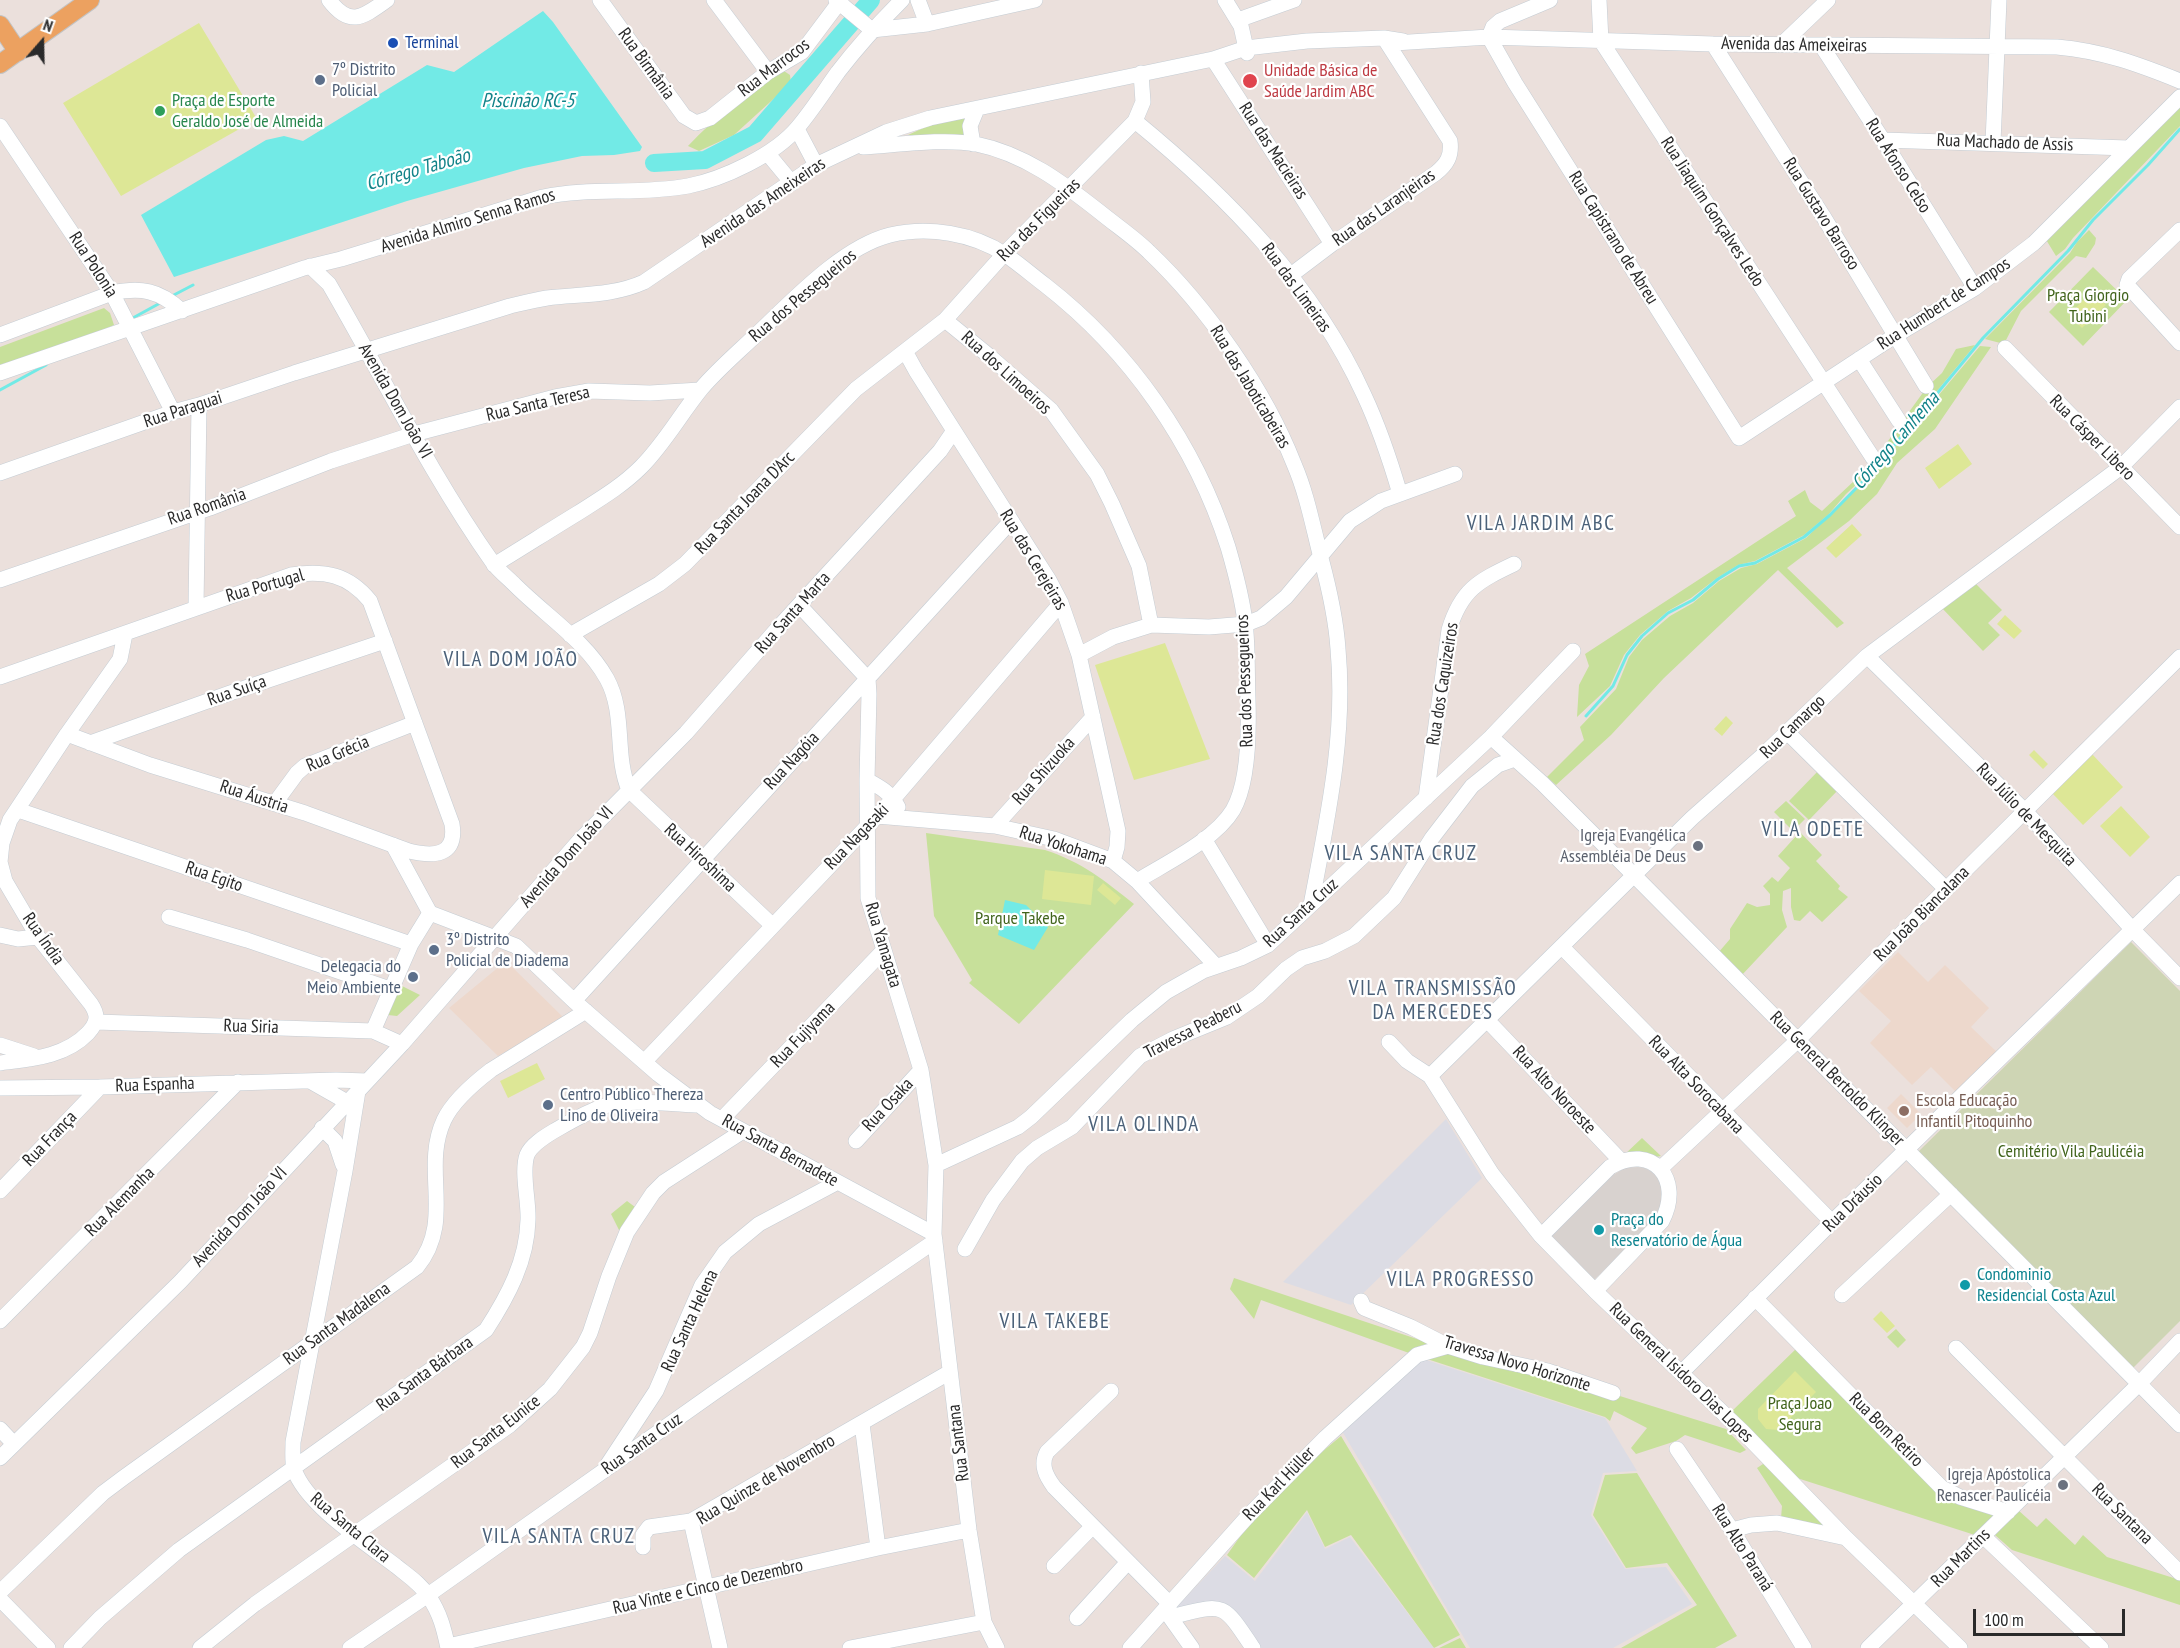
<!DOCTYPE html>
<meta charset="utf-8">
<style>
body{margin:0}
#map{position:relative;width:2180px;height:1648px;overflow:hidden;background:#ebe0dc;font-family:"PT Sans Narrow",sans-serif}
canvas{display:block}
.north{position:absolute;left:12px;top:12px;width:60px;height:60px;-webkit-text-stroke:4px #fff;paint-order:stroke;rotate:20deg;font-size:16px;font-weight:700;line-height:24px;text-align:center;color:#2a2a2a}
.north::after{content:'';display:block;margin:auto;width:21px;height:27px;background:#2a2a2a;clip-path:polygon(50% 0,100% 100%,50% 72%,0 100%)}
.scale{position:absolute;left:1973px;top:1609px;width:152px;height:27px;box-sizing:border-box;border:3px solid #2a2a2a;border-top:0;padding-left:8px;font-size:18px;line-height:21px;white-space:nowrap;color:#2a2a2a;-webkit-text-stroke:4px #fff;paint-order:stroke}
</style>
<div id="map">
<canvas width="2180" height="1648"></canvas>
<div class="north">N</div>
<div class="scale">100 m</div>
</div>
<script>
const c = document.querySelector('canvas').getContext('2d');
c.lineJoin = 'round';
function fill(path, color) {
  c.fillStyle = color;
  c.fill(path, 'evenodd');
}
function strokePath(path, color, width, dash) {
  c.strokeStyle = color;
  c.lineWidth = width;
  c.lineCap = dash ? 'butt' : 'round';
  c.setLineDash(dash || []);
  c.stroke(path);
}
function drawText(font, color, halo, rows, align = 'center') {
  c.font = font + ' "PT Sans Narrow",sans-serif';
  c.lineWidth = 4.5;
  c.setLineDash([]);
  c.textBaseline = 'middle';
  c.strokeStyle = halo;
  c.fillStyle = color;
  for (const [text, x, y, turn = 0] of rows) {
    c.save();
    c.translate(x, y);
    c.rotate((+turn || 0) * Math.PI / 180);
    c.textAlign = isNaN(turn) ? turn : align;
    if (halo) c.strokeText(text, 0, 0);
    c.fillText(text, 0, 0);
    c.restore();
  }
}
fill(new Path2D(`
 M1446 1119 1482 1178 1351 1305 1283 1282Z
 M1423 1359 1605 1418 1637 1471 1603 1473 1591 1515 1625 1569 1666 1567 1692 1604 1613 1648H1470L1342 1431Z
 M1307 1512 1325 1549 1350 1537 1434 1648H1256L1226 1604 1173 1611 1225 1556 1255 1581Z`), '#dcdce4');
fill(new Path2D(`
 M1898 952 1928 982 1945 965 1989 1008 1971 1027 2000 1055 1959 1095 1931 1067 1912 1085 1870 1043 1891 1021 1859 991Z
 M506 961 565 1019 498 1056 449 1008Z
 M1901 1094 1921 1114 1907 1128 1887 1108Z`), '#edd8cc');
fill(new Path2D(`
 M784 71 790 75 791 83 734 135 699 151 688 146C716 116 749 92 784 71Z
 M2180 107V126L2073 238 2065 249 2056 256 2045 238Z
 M971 114 968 141 938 139 908 135 932 124Z
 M2089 230 2096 238 2095 244 2086 258 2076 256 2021 311 2004 344 1985 339 2070 253 2077 242Z
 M2093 267 2127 300 2083 346 2049 312Z
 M104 308 110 313 114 325 86 338 0 365V347Z
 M1975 345 1871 471 1846 494 1829 514 1804 535 1755 561 1738 565 1717 578 1691 598 1668 611 1640 635 1624 655 1610 686 1577 717 1579 685 1589 666 1585 654 1796 516 1788 501 1805 490 1810 502 1822 511 1870 466 1927 387 1942 373 1956 349Z
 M1980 346 1991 347 1935 429 1897 463 1877 494 1849 521 1787 568 1844 623 1837 628 1778 570 1664 678 1611 735 1556 785 1547 777 1584 740 1580 727 1616 689 1629 657 1642 640 1670 616 1693 603 1719 581 1741 568 1757 564 1806 538 1874 472Z
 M1974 582 2002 610 1988 623 2000 635 1983 651 1940 606Z
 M1820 769 1840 788 1809 820 1789 801Z
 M1786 801 1805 819 1796 828 1822 855 1816 861 1840 886 1838 889 1848 897 1822 922 1810 911 1800 921 1794 920 1791 907V888L1783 891 1782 910 1787 927 1741 976 1718 953 1730 939V929L1747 903 1757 907 1770 905V894L1763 886 1772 877 1778 882 1790 868 1778 856 1797 835 1774 812Z
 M926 833 1045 850C1082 862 1104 880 1134 904L1019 1024 969 983 972 980 934 916Z
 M400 985 420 995 397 1016 388 1015Z
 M1642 1138 1661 1156 1649 1158 1624 1155Z
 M627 1201 639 1210 627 1229 619 1230 611 1214Z
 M1234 1278 1429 1343 1412 1349 1409 1353 1261 1300 1254 1319 1230 1289Z
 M1896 1329 1906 1340 1898 1348 1887 1337Z
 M1799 1346 1921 1469 2003 1513 1978 1536 1797 1478 1731 1412Z
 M1448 1349 1549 1374 1726 1429 1746 1450 1740 1453 1685 1435 1676 1441 1636 1454 1631 1448 1647 1428 1614 1411 1610 1421 1605 1417 1424 1358Z
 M1341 1436 1460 1635 1434 1648 1351 1535 1325 1547 1307 1510 1254 1578 1227 1555 1251 1521 1292 1477Z
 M1769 1460 1840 1533 1781 1518 1782 1506 1757 1468Z
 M1637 1473 1737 1636 1715 1648H1621L1697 1605 1667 1563 1626 1568 1593 1515 1605 1475Z
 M2018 1510 2037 1527 2046 1518 2075 1545 2083 1535 2107 1557 2180 1580V1605L2012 1550 1995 1535Z
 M1460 1638 1466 1648H1439Z`), '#c7e09a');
fill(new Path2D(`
 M2131 942 2180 991V1321L2133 1368 1918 1152Z`), '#ced5b4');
fill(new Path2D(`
 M199 23 257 119 121 196 63 103Z
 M2092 291 2106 305 2082 328 2069 315Z
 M1958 444 1972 464 1939 489 1925 468Z
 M1852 524 1862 535 1836 558 1826 548Z
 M2005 615 2022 631 2014 639 1997 624Z
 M1165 643 1210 759 1134 780 1095 665Z
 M1726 716 1733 723 1722 736 1714 729Z
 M2034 750 2048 764 2043 769 2029 755Z
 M2092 754 2123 787 2083 825 2052 793Z
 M2121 806 2150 837 2130 857 2100 826Z
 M1045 870 1094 876 1091 905 1042 899Z
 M1103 883 1121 898 1115 905 1097 890Z
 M537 1063 545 1079 508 1098 500 1081Z
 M1881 1311 1895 1326 1887 1333 1873 1319Z
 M1795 1371 1816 1392 1779 1430 1766 1429 1758 1419V1409Z`), '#dde796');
fill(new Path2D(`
 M1638 1167 1645 1168 1656 1174 1663 1189 1662 1206 1651 1224 1593 1281 1547 1236 1613 1175 1625 1168Z`), '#d8d2cf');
fill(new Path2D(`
 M543 11 553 22 642 147 640 151 614 155 582 156 524 168 407 201 174 277 141 215 266 140 284 136 303 141 427 65 454 72Z
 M1005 900 1026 905 1048 927 1034 950 998 935Z`), '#72eae6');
strokePath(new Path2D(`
 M170 297 193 285
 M131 319 162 302
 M0 390 46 365
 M1586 716 1613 686 1627 655 1642 636 1668 613 1693 600 1718 579 1739 566 1755 563 1804 537 1830 515 1872 472 1983 338 2068 251 2093 220 2148 165 2180 129`), '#72eae6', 3);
strokePath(new Path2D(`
 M654 163 705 160 755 134 871 0`), '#72eae6', 18);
const minor = new Path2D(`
 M329 0C350 28 363 17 387 0
 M600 0 684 116 696 123 710 118 768 72 802 52 841 0
 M714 0 768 72
 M836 0 872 30 927 24 1035 0
 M918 0 927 24
 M1225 0 1241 26 1247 53
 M1599 0 1601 41 1873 458
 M1238 20 1294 0
 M1489 37 1515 83 1739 438 1896 335 1975 288 2034 243 2180 97
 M1489 37 1493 27 1500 21 1550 0
 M1394 43 1489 37 1713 44 2057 47C2102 51 2138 64 2180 81
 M1713 44 1823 216 1926 386
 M1782 44 1828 0
 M1821 45 1883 140 1975 288
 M1213 59 1332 244
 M1135 121C1228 197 1314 285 1364 395 1379 427 1390 460 1400 494
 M0 126 112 293 173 412
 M797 129 816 165
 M1883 140 2128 148
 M1993 143 1999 0
 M973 144 970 126 977 109
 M863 147C896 145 944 138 976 144 1025 154 1063 183 1101 213 1117 226 1135 238 1149 252 1207 307 1265 390 1294 464 1307 494 1313 527 1321 558 1329 588 1336 618 1338 649 1346 736 1327 820 1311 905
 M768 154 792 183
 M2180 230 2129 279 2127 285 2180 343
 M310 266 329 284C383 377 431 475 493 563 499 571 508 578 515 585 546 616 586 641 607 679 626 714 614 755 629 790L772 925
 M1291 275 1332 244 1436 173C1447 164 1452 156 1450 141L1384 38
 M945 320 988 355 1051 410 1097 474 1112 504 1139 566 1151 625
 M0 335 112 293C141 287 159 290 182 311
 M2005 348 2180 527
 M905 351 916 371 1049 580 1061 603 1079 655 1118 831 1117 847 1113 861
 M1859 359 1899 421
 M0 373 304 268 341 259 543 197C591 187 639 195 688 186 723 179 775 155 798 127 813 109 825 90 838 72 858 46 879 23 902 0
 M0 473 173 412 199 405 294 373 510 306C523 303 535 300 547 298 580 294 613 296 644 282L816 165 886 132 930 118 1213 59 1246 48 1307 41 1384 38 1403 41
 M494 565C522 548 550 530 578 513 600 499 622 486 641 467 664 444 680 415 701 389 717 370 737 353 756 335 792 301 842 247 890 235 928 226 973 233 1006 255 1019 264 1032 275 1045 285 1130 351 1195 444 1228 547 1235 571 1242 597 1245 622 1248 646 1247 675 1248 700 1249 732 1249 782 1233 810 1215 840 1166 863 1137 881
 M0 580 210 508 331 461 414 434 555 397 589 391 650 393 700 390
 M800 606 868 679 869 694 867 780 868 898 921 1070 936 1165 934 1234 969 1530 984 1622 997 1648
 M196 607 199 405
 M570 635 659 584 685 564 856 389 945 320 1004 254 1135 121 1143 102 1141 73
 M1079 655 1113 637 1151 625 1209 627 1246 624 1261 618 1286 597 1350 521 1381 501 1455 474
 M1867 656 2025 811 2133 930 2180 978
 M0 677 291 575C324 570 348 574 370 601L452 824C457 856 434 857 409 851L305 813 150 765 67 734
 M1787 732 1946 889
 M1491 737 1542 783 1595 836 2180 1425
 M90 743 230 693 385 641
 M867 780C880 787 891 793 898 807
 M1426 798 1449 630C1461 590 1478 581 1514 564
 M275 803 297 773 305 766 415 723
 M18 810 411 944
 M877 816 995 826 1054 839 1113 861 1137 881 1216 966
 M995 826 1093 717
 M1204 839 1268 945
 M393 845 430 913
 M430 913 516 946 574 1001 658 1074 710 1113 934 1234
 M169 917 247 940 390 989
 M0 935 18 939 38 937
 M1562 947 1832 1222
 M574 1001 1011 521
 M1487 1020 1621 1161
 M96 1022 373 1031 402 1044
 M373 1031 411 944 430 913
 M1389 1042 1407 1061 1430 1076 1492 1174 1541 1236 1595 1291 1743 1432 1846 1538 1960 1648
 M0 1045 34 1056
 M644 1062 894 798 1061 603
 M0 1063C31 1059 65 1057 88 1033 97 1023 99 1016 91 1004L38 937 5 881 0 862 2 843 10 820 67 734 120 659 125 634
 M1430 1076 1692 818 1762 756 1867 656 2121 467 2180 407
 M310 1081 347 1102
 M0 1088 100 1087 336 1080 367 1081
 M358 1091 345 1171 293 1442C293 1451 292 1461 294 1469 306 1505 366 1543 396 1566 407 1575 421 1584 429 1597 440 1613 444 1629 448 1648
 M722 1119 884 950
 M322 1128 335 1141 343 1165
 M856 1141 921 1070
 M936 1165 1018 1127 1031 1117 1132 1020 1166 992 1203 971 1241 958 1268 945 1491 737 1573 651
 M1661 1168 1798 1040 1901 934 2180 657
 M0 1191 100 1087
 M1541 1236 1610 1167C1652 1142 1684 1179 1662 1221L1595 1291
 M965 1249 993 1200 1022 1161 1037 1148 1072 1127 1140 1056 1173 1039 1227 1017 1258 996 1286 969 1302 958 1325 951 1354 936 1394 898 1432 838 1472 786 1498 765 1515 759
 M1842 1295 1951 1194
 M1755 1298 1942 1488 1960 1497 2008 1512
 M1361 1301 1364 1308 1411 1327 1448 1346 1483 1357 1548 1371 1613 1393
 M0 1321 238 1082
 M1956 1348 2180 1573
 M1681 1373 1832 1222 2180 883
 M1111 1391 1047 1452C1040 1465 1046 1476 1054 1487L1170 1604
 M862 1424 878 1548
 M0 1429 14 1444
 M1677 1449 1732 1530 1804 1648
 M0 1458 180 1282 402 1044 579 841 686 733 777 629 940 451 953 432
 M608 1464 656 1391 702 1285 725 1252 759 1224 836 1183
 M691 1521 720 1648
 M1732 1530 1751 1525 1777 1523 1846 1538
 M1983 1536 2101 1648
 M643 1547V1535L649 1527 691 1521 950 1372
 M1054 1566 1092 1527
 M0 1592 103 1493 123 1478 417 1267C455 1221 421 1169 444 1120 453 1101 474 1083 491 1070L586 1011
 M0 1599 48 1648
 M1165 1610 1192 1648
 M1170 1617C1225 1604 1221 1600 1253 1648
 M1077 1618 1128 1562
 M448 1646 878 1548 969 1530
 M71 1648 100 1618 179 1550 486 1330C508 1296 527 1261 528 1220 529 1201 521 1172 527 1155 531 1145 544 1137 554 1131 568 1123 583 1114 599 1108 624 1098 671 1104 699 1105
 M200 1648 255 1604 510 1425 550 1389 583 1347 590 1333 609 1276 627 1232 653 1193 664 1182 743 1131
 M350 1648 428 1595 715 1392 935 1241
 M850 1648 984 1622
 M1130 1648 1249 1515 1325 1438 1417 1355 1448 1346
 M1868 1648 2139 1384 2180 1341`);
const major = new Path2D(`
 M0 25 18 52
 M0 64 90 0`);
strokePath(minor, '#c4ccd3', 16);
strokePath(major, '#c3c3c3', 20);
strokePath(minor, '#fff', 15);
strokePath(major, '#eca160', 18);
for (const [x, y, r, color] of [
 [393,43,6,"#1a4fb4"],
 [320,80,6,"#5c6f8a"],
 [1250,81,8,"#e0444e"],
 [160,111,6,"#2e9e5b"],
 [1698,846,6,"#6b7280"],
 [434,950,6,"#5c6f8a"],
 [413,977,6,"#5c6f8a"],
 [548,1105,6,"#5c6f8a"],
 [1904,1111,6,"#8d6e63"],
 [1599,1230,6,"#0f9aa8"],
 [1965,1285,6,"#0f9aa8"],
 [2063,1485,6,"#6b7280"]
]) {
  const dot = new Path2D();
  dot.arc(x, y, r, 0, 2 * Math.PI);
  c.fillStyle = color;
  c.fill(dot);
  strokePath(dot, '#fff', 2);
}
drawText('18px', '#164399', '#fff', [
 ["Terminal",405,43]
], 'left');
drawText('18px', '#2a2a2a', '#fff', [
 ["Avenida das Ameixeiras",1794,45,1],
 ["Rua Birmânia",646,64,54],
 ["Rua Marrocos",774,68,-37],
 ["Rua Machado de Assis",2005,143,2],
 ["Rua das Macieiras",1273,151,57],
 ["Rua Afonso Celso",1898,166,58],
 ["Avenida das Ameixeiras",763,203,-34],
 ["Rua das Laranjeiras",1384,208,-35],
 ["Rua Jiaquim Gonçalves Ledo",1712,212,57],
 ["Rua Gustavo Barroso",1821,214,58],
 ["Rua das Figueiras",1039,220,-45],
 ["Avenida Almiro Senna Ramos",468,221,-17],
 ["Rua Capistrano de Abreu",1613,238,58],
 ["Rua Polonia",93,265,57],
 ["Rua das Limeiras",1296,288,54],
 ["Rua dos Pessegueiros",803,296,-40],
 ["Rua Humbert de Campos",1944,304,-33],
 ["Rua dos Limoeiros",1006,373,42],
 ["Rua das Jaboticabeiras",1250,387,59],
 ["Avenida Dom João VI",395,401,60],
 ["Rua Santa Teresa",538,404,-13],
 ["Rua Paraguai",183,410,-18],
 ["Rua Cásper Libero",2092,438,45],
 ["Rua Santa Joana D'Arc",745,503,-46],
 ["Rua România",207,507,-19],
 ["Rua das Cerejeiras",1033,560,59],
 ["Rua Portugal",265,586,-16],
 ["Rua Santa Marta",793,613,-48],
 ["Rua dos Pessegueiros",1245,681,-92],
 ["Rua dos Caquizeiros",1443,684,-81],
 ["Rua Suíça",237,691,-19],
 ["Rua Camargo",1793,727,-44],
 ["Rua Grécia",338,754,-23],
 ["Rua Nagóia",792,761,-47],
 ["Rua Shizuoka",1044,771,-48],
 ["Rua Áustria",254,797,18],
 ["Rua Júlio de Mesquita",2026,815,46],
 ["Rua Nagasaki",857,837,-46],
 ["Rua Yokohama",1063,846,18],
 ["Avenida Dom João VI",567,857,-48],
 ["Rua Hiroshima",700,858,43],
 ["Rua Egito",214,877,19],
 ["Rua Santa Cruz",1301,913,-42],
 ["Rua João Biancalana",1922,914,-45],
 ["Rua Índia",43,939,55],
 ["Rua Yamagata",883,945,73],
 ["Rua Siria",251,1027,2],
 ["Travessa Peaberu",1193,1030,-27],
 ["Rua Fujiyama",803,1035,-46],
 ["Rua General Bertoldo Klinger",1837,1079,45],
 ["Rua Espanha",155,1085,-2],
 ["Rua Alta Sorocabana",1696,1085,46],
 ["Rua Alto Noroeste",1554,1090,47],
 ["Rua Osaka",888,1105,-47],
 ["Rua França",50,1139,-46],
 ["Rua Santa Bernadete",780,1151,29],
 ["Rua Alemanha",120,1202,-45],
 ["Rua Dráusio",1853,1203,-44],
 ["Avenida Dom João VI",240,1217,-47],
 ["Rua Santa Helena",690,1321,-65],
 ["Rua Santa Madalena",337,1324,-36],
 ["Travessa Novo Horizonte",1517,1364,17],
 ["Rua General Isidoro Dias Lopes",1681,1373,44],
 ["Rua Santa Bárbara",425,1374,-36],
 ["Rua Bom Retiro",1886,1430,45],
 ["Rua Santa Eunice",496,1432,-38],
 ["Rua Santana",959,1443,-97],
 ["Rua Santa Cruz",642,1444,-35],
 ["Rua Quinze de Novembro",766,1480,-31],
 ["Rua Karl Hüller",1279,1484,-46],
 ["Rua Santana",2122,1514,45],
 ["Rua Santa Clara",350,1528,40],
 ["Rua Alto Paraná",1742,1548,58],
 ["Rua Martins",1961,1558,-45],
 ["Rua Vinte e Cinco de Dezembro",708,1587,-13]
]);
drawText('18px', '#4e5e75', '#fff', [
 ["7º Distrito",332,70],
 ["Policial",332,91],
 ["3º Distrito",446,940],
 ["Policial de Diadema",446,961],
 ["Delegacia do",401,967,"right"],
 ["Meio Ambiente",401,988,"right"],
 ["Centro Público Thereza",560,1095],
 ["Lino de Oliveira",560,1116]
], 'left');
drawText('18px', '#be3a42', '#fff', [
 ["Unidade Básica de",1264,71],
 ["Saúde Jardim ABC",1264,92]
], 'left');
drawText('18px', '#27864d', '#fff', [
 ["Praça de Esporte",172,101],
 ["Geraldo José de Almeida",172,122]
], 'left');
drawText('18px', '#41641c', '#fff', [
 ["Praça Giorgio",2088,296],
 ["Tubini",2088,317],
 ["Parque Takebe",1020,919],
 ["Cemitério Vila Paulicéia",2071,1152],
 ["Praça Joao",1800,1404],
 ["Segura",1800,1425]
]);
drawText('18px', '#5b616d', '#fff', [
 ["Igreja Evangélica",1686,836],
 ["Assembléia De Deus",1686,857],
 ["Igreja Apóstolica",2051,1475],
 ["Renascer Paulicéia",2051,1496]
], 'right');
drawText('18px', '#785e54', '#fff', [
 ["Escola Educação",1916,1101],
 ["Infantil Pitoquinho",1916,1122]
], 'left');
drawText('18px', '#0d838f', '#fff', [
 ["Praça do",1611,1220],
 ["Reservatório de Água",1611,1241],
 ["Condominio",1977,1275],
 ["Residencial Costa Azul",1977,1296]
], 'left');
drawText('italic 20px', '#128389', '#fff', [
 ["Piscinão RC-5",528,101],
 ["Córrego Taboão",418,170,-16],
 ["Córrego Canhema",1896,441,-49]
]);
c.letterSpacing = '1.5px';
drawText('21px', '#4b6179', '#fff', [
 ["VILA JARDIM ABC",1541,524],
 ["VILA DOM JOÃO",511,660],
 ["VILA ODETE",1813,830],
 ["VILA SANTA CRUZ",1401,854],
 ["VILA TRANSMISSÃO",1433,989],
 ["DA MERCEDES",1433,1013],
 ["VILA OLINDA",1144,1125],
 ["VILA PROGRESSO",1461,1280],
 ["VILA TAKEBE",1055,1322],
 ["VILA SANTA CRUZ",559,1537]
]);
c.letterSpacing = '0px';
</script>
